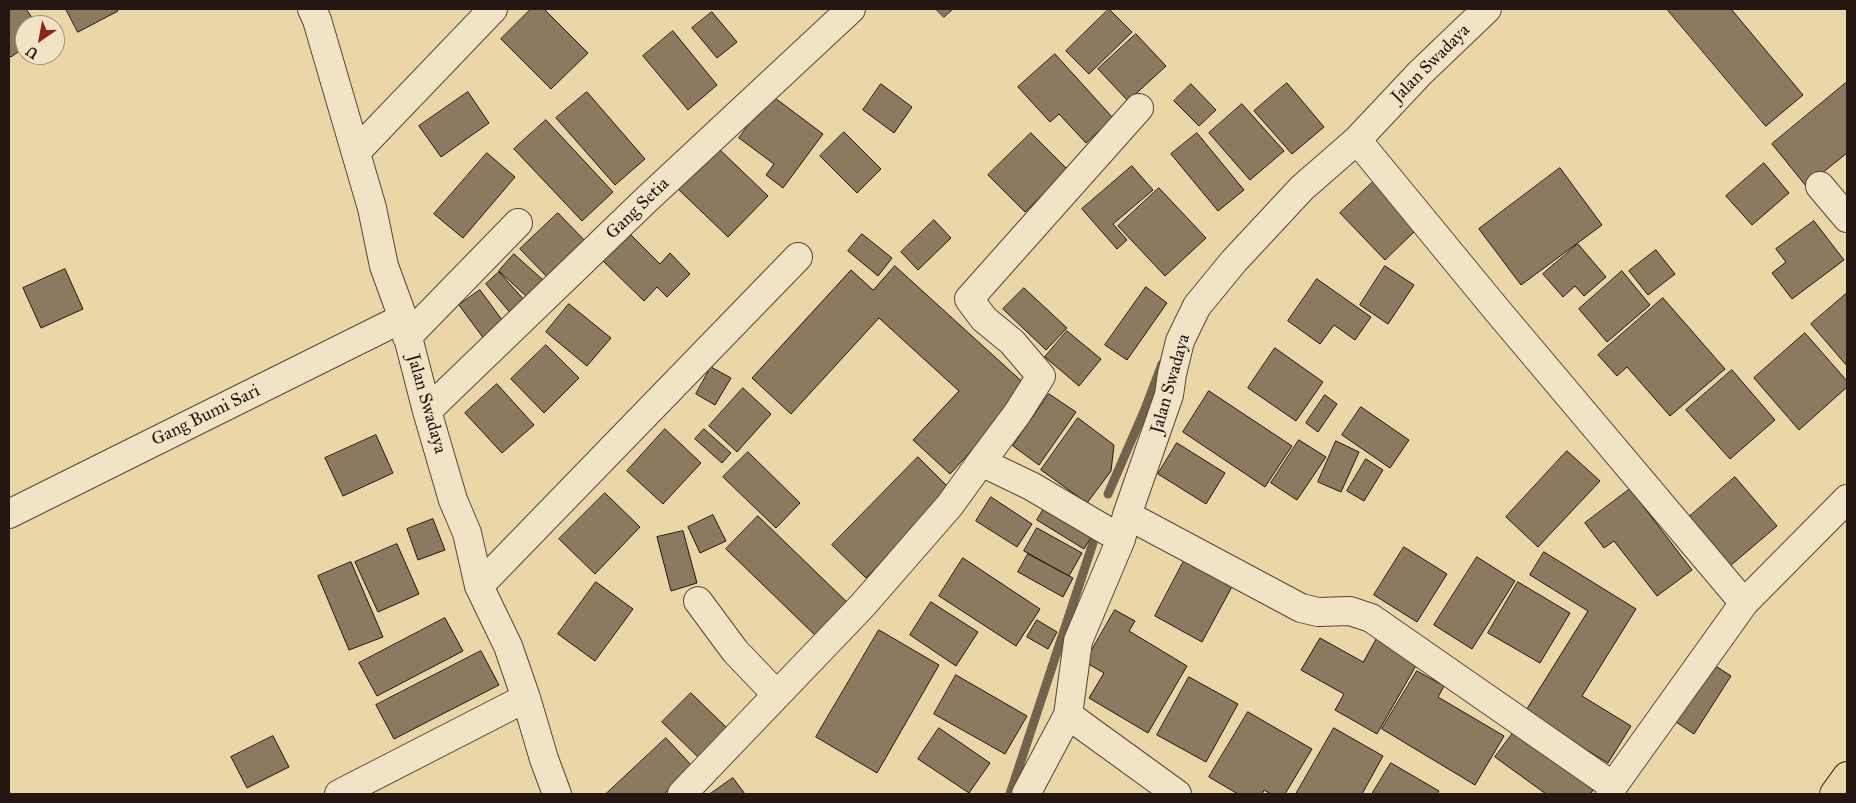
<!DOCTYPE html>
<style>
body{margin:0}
#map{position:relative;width:1856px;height:803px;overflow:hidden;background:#ead6a7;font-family:"IM FELL Great Primer",serif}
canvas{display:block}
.frame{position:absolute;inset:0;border:10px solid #241611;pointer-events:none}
.north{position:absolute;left:15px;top:15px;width:50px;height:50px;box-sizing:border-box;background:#f1e4c6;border:1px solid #9f927e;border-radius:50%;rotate:213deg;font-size:14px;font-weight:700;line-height:20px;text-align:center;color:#241611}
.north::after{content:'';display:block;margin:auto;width:18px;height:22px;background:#8f2418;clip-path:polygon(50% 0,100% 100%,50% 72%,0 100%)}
</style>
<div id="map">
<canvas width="1856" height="803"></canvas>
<div class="frame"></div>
<div class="north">U</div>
</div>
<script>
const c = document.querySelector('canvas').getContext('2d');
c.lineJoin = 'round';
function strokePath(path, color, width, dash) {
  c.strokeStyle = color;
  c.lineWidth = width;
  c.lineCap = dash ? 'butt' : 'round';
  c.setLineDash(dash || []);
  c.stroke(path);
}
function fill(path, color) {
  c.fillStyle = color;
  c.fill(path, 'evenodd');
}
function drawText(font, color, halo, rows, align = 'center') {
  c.font = font + ' "IM FELL Great Primer",serif';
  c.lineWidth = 4.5;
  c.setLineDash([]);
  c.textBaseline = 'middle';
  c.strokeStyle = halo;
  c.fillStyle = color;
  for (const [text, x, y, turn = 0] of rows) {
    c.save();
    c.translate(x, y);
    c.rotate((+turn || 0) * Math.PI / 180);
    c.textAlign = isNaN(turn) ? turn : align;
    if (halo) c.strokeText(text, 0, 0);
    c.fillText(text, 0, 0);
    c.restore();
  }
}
strokePath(new Path2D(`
 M1108 494 1145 409 1162 364
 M1010 794 1093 543`), '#73624c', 9);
const building = new Path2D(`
 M9 9H26L33 19 17 31 25 42V47L11 57 9 55Z
 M66 9H116L118 11 78 32Z
 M531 9H544L588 53 551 89 501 39Z
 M936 9H953L944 17Z
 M1109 9 1132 32 1089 74 1066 51Z
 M1667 9H1731L1803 95 1766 126Z
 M712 12 737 42 717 58 692 28Z
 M673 31 717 85 688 110 643 56Z
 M1136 34 1166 66 1128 101 1098 69Z
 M1055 54 1113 118 1086 143 1059 114 1050 122 1018 87Z
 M1847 82V153L1806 186 1772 144Z
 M1287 83 1324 127 1292 154 1254 111Z
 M881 84 912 107 894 133 863 110Z
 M1191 84 1216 110 1199 126 1174 101Z
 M468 92 489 123 441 157 419 126Z
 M587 92 645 159 615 185 556 118Z
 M771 95 823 134 783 188 766 175 774 164 739 138Z
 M1242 104 1284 151 1250 180 1209 133Z
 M546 120 613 192 582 221 514 149Z
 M844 132 881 169 857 193 820 156Z
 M1031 133 1068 170 1025 212 988 175Z
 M1197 133 1244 190 1218 211 1171 154Z
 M717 147 768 196 728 237 677 188Z
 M487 153 515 177 463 238 434 214Z
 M1764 163 1789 193 1752 225 1726 196Z
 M1132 166 1153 190 1113 224 1127 240 1117 249 1082 209Z
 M1560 168 1602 225 1521 285 1479 229Z
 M1373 182 1417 229 1385 260 1340 213Z
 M1159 188 1206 238 1165 276 1118 226Z
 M558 213 590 246 552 282 520 249Z
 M934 220 951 238 918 270 901 252Z
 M1814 221 1844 260 1792 299 1772 273 1786 262 1776 249Z
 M626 230 660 264 670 253 690 274 667 297 657 287 644 301 599 257Z
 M862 234 892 258 878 276 848 251Z
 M1578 244 1606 277 1584 296 1575 286 1563 297 1543 274Z
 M1656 250 1675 274 1648 295 1629 271Z
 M514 254 543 280 527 297 499 271Z
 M895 266 1029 388 950 474 913 440 959 391 879 318 791 414 752 378 851 270 873 290Z
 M1385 266 1414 285 1388 324 1360 305Z
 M65 269 83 309 41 328 23 288Z
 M1622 271 1650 305 1607 342 1579 309Z
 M499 272 527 303 513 316 486 284Z
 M1317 279 1371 317 1355 340 1334 325 1320 344 1288 321Z
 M1146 287 1167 303 1127 360 1105 345Z
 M1024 288 1067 328 1046 350 1003 309Z
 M480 290 508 328 487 343 459 305Z
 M1847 293V366L1811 324Z
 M1663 298 1725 369 1670 416 1627 367 1617 376 1598 355Z
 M569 304 611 338 587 366 546 332Z
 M1067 331 1101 359 1079 386 1045 357Z
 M1805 333 1847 381V387L1799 430 1754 378Z
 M546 345 579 378 544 413 511 379Z
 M1275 348 1323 382 1296 421 1248 388Z
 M711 367 731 378 715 405 696 394Z
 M1732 370 1775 420 1730 459 1686 410Z
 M497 384 534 425 502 453 465 413Z
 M743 388 771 414 737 452 709 426Z
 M1209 391 1292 446 1265 487 1183 432Z
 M1049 394 1076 412 1039 465 1013 446Z
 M1325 395 1337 404 1318 432 1306 423Z
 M1361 407 1409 440 1390 468 1342 435Z
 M1078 418 1114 445 1111 471 1087 503 1041 470Z
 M665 429 701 463 663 504 627 471Z
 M704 429 731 453 722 463 695 439Z
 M376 435 393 473 343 496 325 458Z
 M1299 440 1326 457 1297 500 1271 483Z
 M1336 441 1359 452 1341 492 1318 482Z
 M1177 443 1225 473 1206 504 1158 474Z
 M1567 451 1600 481 1538 547 1506 517Z
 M748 452 800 503 776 528 723 477Z
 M918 457 951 490 866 578 832 545Z
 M1366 459 1383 470 1364 501 1347 491Z
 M1735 477 1777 526 1730 566 1689 517Z
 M1630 489 1692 570 1657 596 1614 541 1604 548 1585 523Z
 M605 493 640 527 595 574 559 539Z
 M991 497 1032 524 1017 547 976 521Z
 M1048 502 1095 531 1084 549 1037 520Z
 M713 515 726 541 700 553 688 527Z
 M758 516 851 606 820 640 726 549Z
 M433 519 445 550 418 560 407 529Z
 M1037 528 1082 553 1069 576 1024 551Z
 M683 531 697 583 671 591 657 537Z
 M397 544 419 594 378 612 355 562Z
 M1404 547 1447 574 1417 622 1374 595Z
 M1544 552 1636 609 1582 696 1631 726 1608 763 1525 712 1588 611 1530 575Z
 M1028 554 1073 578 1063 597 1018 572Z
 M1186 557 1234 583 1202 642 1155 616Z
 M1477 557 1515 581 1472 649 1434 625Z
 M963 558 1040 609 1016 646 939 596Z
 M351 562 383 637 349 650 318 576Z
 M596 582 633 609 595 661 558 634Z
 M1518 582 1570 613 1540 663 1488 633Z
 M931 602 978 632 956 666 910 635Z
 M1115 610 1135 621 1129 631 1187 666 1148 733 1089 698 1104 673 1085 662Z
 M445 618 463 651 377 696 359 663Z
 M1037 620 1057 632 1048 649 1027 637Z
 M879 630 939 665 877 773 816 737Z
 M1381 631 1422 655 1377 734 1335 710 1344 694 1301 670 1320 638 1363 662Z
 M481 651 499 685 394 739 376 705Z
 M1708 661 1731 676 1694 734 1670 718Z
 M1417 671 1444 686 1438 697 1504 736 1475 785 1382 729Z
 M956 675 1027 716 1005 754 934 714Z
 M1189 677 1238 704 1206 762 1157 735Z
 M691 693 729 730 700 759 662 722Z
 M1248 712 1312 749 1285 794H1271L1264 790 1262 794H1238L1209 777Z
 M1520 724 1599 783 1590 794H1546L1495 757Z
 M939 728 990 763 969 793 918 759Z
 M1334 728 1383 756 1362 794H1296Z
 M273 736 289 767 247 788 231 757Z
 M666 738 693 767 664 794H606Z
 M1391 763 1439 791 1437 794H1372Z
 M733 778 745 794H710Z`);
fill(building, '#8b7a5f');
strokePath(building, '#241611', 1);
const minor = new Path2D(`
 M312 9 317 20 372 208 384 266 403 318 427 411 453 500 467 533 479 586 508 646 526 698 544 759 557 794
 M1357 140 1496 309 1744 603
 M356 152 493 9
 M1820 186 1847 218
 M407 337 518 223
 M427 411 646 200 851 9
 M981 462 1017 414 1041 376 1012 342 984 319 969 299 1139 108
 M9 514 403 318
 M1127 515 1301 608 1318 612 1350 611 1371 618 1613 786
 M479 586 798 257
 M698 601 735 651 777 695
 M1068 715 1177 794
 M339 794 526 698
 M682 794 862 606 950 505 981 462 1031 486 1121 539
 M1026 794 1068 715 1078 641 1121 539 1127 515 1169 395 1172 374 1180 341 1197 306 1234 261 1302 188 1357 140 1420 73 1487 9
 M1610 794 1613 786 1744 603 1847 499`);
const highway = new Path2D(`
 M1834 794 1847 776`);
strokePath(minor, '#564636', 30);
strokePath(highway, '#241611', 30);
strokePath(minor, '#f1e4c6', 28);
strokePath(highway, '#ead6a7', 28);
drawText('18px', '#241611', '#f1e4c6', [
 ["Jalan Swadaya",1431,64,-45],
 ["Gang Setia",638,209,-44],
 ["Jalan Swadaya",1171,384,-74],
 ["Jalan Swadaya",426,404,74],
 ["Gang Bumi Sari",206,416,-26]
]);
</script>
